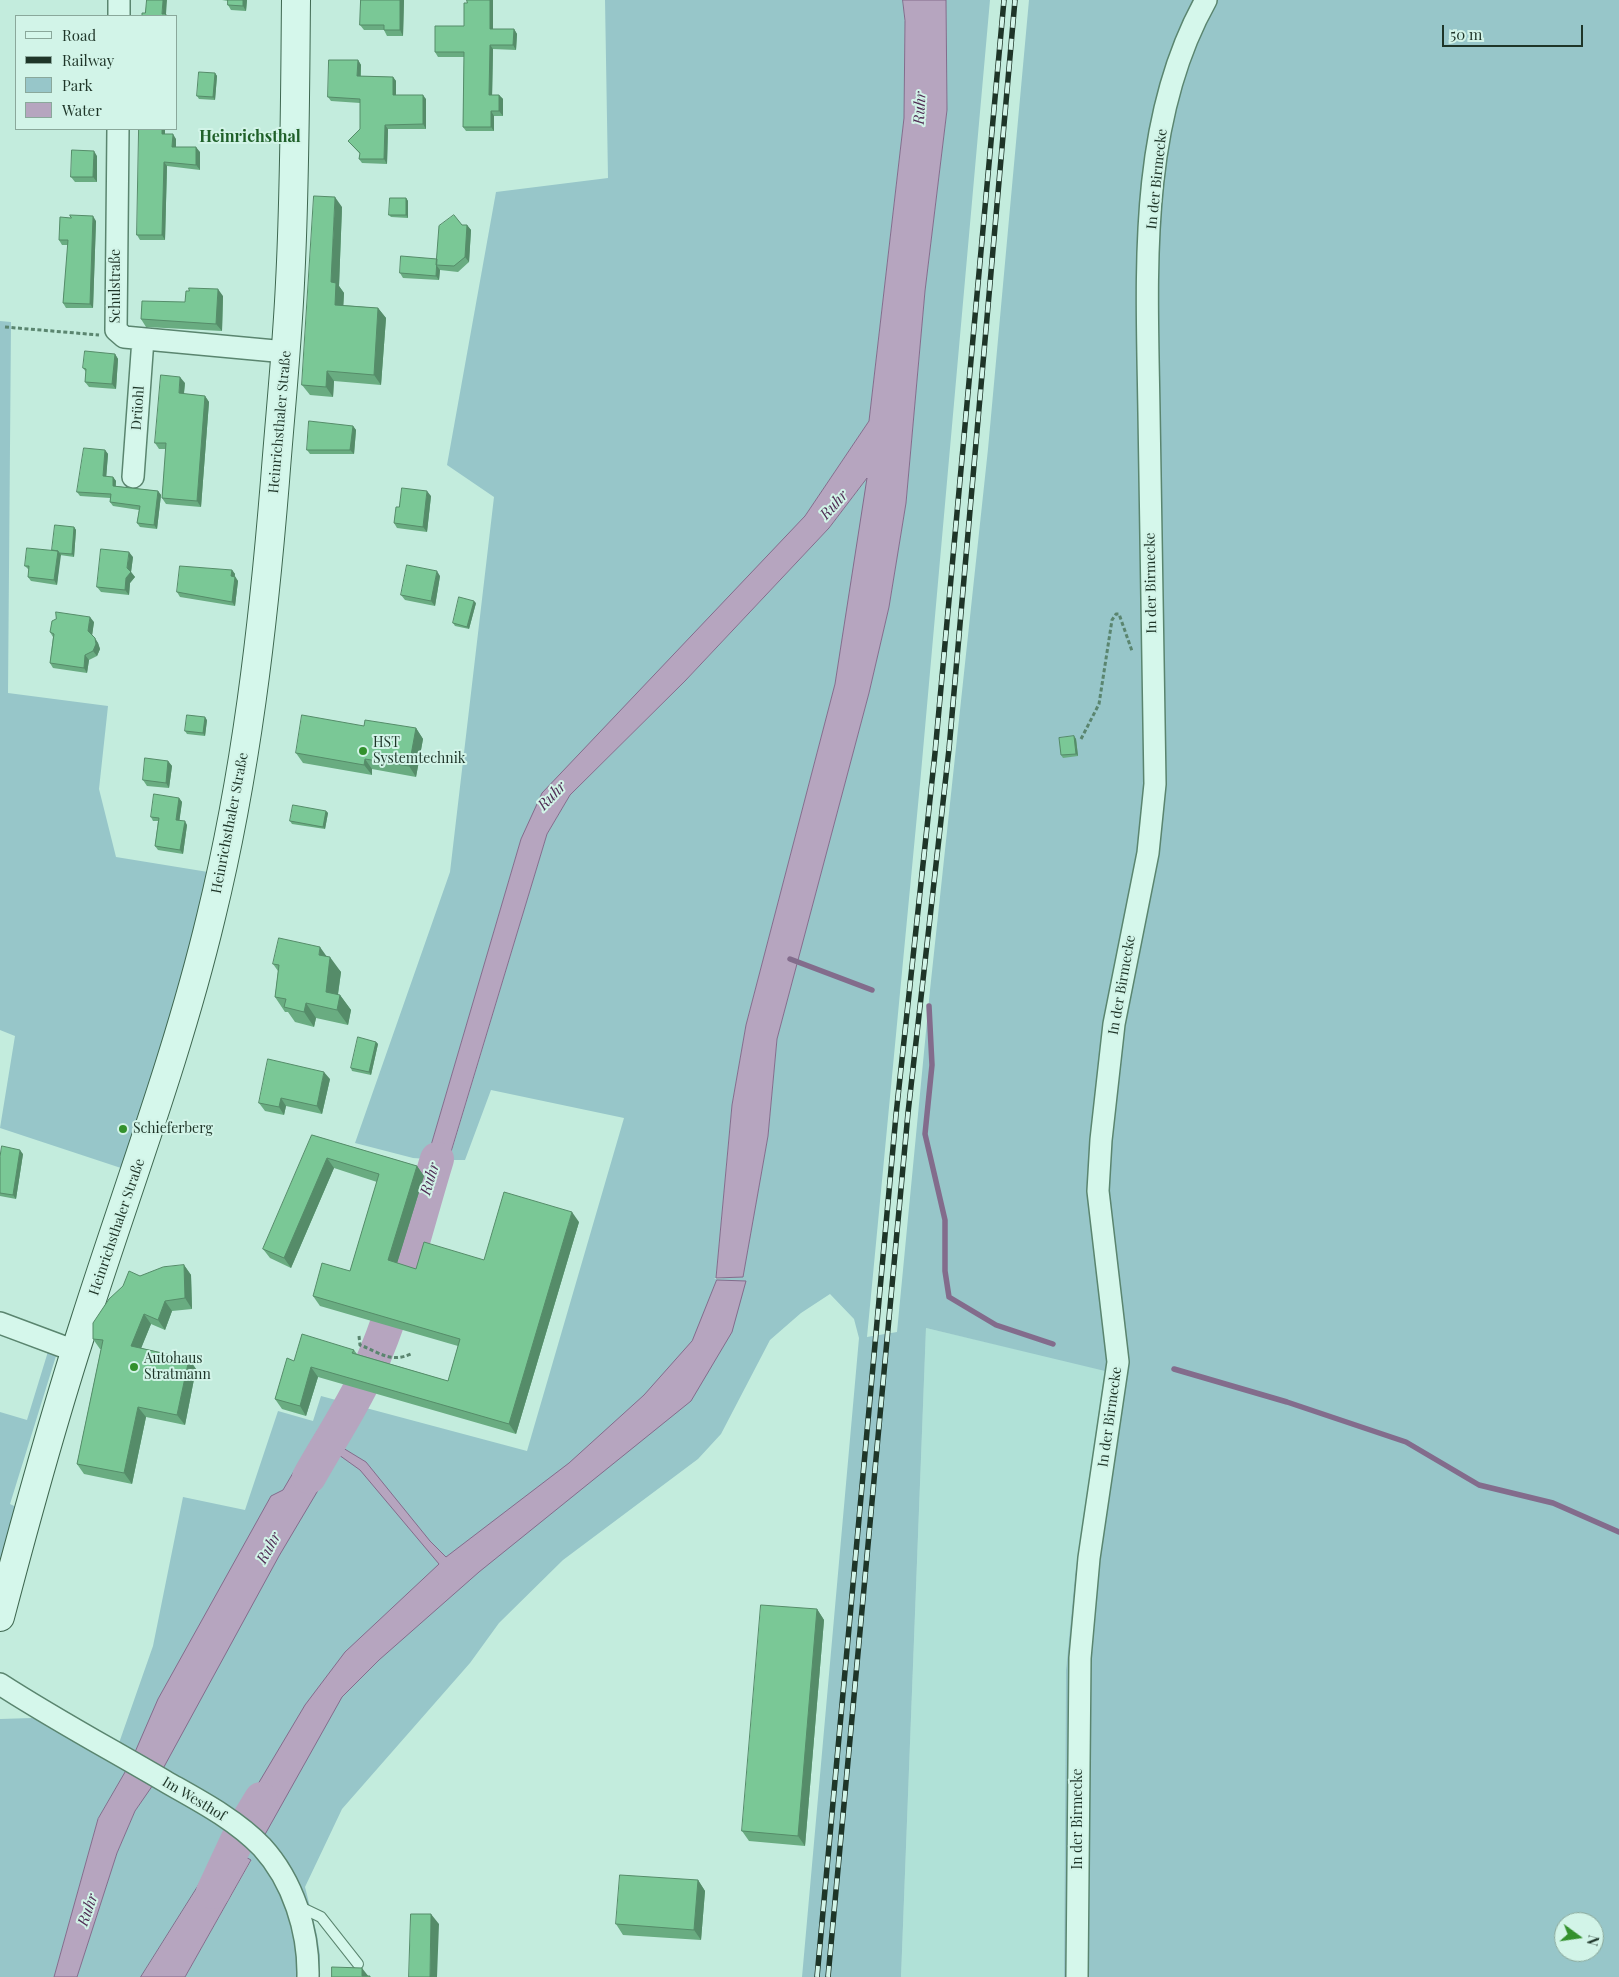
<!DOCTYPE html>
<meta charset="utf-8">
<style>
body{margin:0}
#map{position:relative;width:1619px;height:1977px;overflow:hidden;background:#c3ecdd;font-family:"Playfair Display",serif}
canvas{display:block}
.legend{position:absolute;left:15px;top:15px;width:162px;height:115px;box-sizing:border-box;background:#d2f4e8;border:1px solid #8aa89b;margin:0;padding:6px 9px;list-style:none;font-size:15px;color:#1e3528}
.legend li{display:flex;align-items:center;gap:10px;height:25px}
.legend b{width:25px;border:1px solid #8aa89b}
.north{position:absolute;left:1554px;top:1912px;width:50px;height:50px;box-sizing:border-box;background:#d2f4e8;border:1px solid #8aa89b;border-radius:50%;rotate:104deg;font-size:14px;font-weight:700;line-height:20px;text-align:center;color:#1e3528}
.north::after{content:'';display:block;margin:auto;width:18px;height:22px;background:#33912d;clip-path:polygon(50% 0,100% 100%,50% 72%,0 100%)}
.scale{position:absolute;left:1442px;top:25px;width:141px;height:22px;box-sizing:border-box;border:2px solid #1e3528;border-top:0;padding-left:6px;font-size:15px;line-height:18px;white-space:nowrap;color:#1e3528;-webkit-text-stroke:4px #d2f4e8;paint-order:stroke}
</style>
<div id="map">
<canvas width="1619" height="1977"></canvas>
<ul class="legend">
<li><b style="height:6px;background:#d5f7eb"></b>Road</li>
<li><b style="height:6px;background:#1e3528"></b>Railway</li>
<li><b style="height:14px;background:#97c6c9"></b>Park</li>
<li><b style="height:14px;background:#b6a5bf"></b>Water</li>
</ul>
<div class="north">N</div>
<div class="scale">50 m</div>
</div>
<script>
const c = document.querySelector('canvas').getContext('2d');
c.lineJoin = 'round';
function fill(path, color) {
  c.fillStyle = color;
  c.fill(path, 'evenodd');
}
function strokePath(path, color, width, dash) {
  c.strokeStyle = color;
  c.lineWidth = width;
  c.lineCap = dash ? 'butt' : 'round';
  c.setLineDash(dash || []);
  c.stroke(path);
}
function drawText(font, color, halo, rows, align = 'center') {
  c.font = font + ' "Playfair Display",serif';
  c.lineWidth = 4;
  c.setLineDash([]);
  c.textBaseline = 'middle';
  c.strokeStyle = halo;
  c.fillStyle = color;
  for (const [text, x, y, turn = 0] of rows) {
    c.save();
    c.translate(x, y);
    c.rotate((+turn || 0) * Math.PI / 180);
    c.textAlign = isNaN(turn) ? turn : align;
    if (halo) c.strokeText(text, 0, 0);
    c.fillText(text, 0, 0);
    c.restore();
  }
}
fill(new Path2D(`
 M926 1328 1106 1370 1075 1575 1066 1670 1064 1977H901Z`), '#b0e1d7');
fill(new Path2D(`
 M605 0H903L905 21 904 118 869 421 805 516 521 839 427 1159 413 1158 355 1143 450 872 494 497 447 465 496 192 608 178Z
 M946 0H990L920 784 867 1337 897 1332 930 990 988 449 1029 0H1619V1977H1064L1066 1670 1075 1575 1105 1371 926 1328 901 1977H802L859 1338 854 1319 830 1294 801 1313 770 1340 721 1434 698 1459 563 1560 499 1623 470 1663 342 1809 305 1887 317 1935 320 1955V1977H185L251 1861 224 1845 141 1977H77L117 1853 135 1811 154 1782 130 1766 98 1819 54 1977H0V1719L32 1718 102 1748 119 1743 153 1646 183 1497 245 1510 278 1411 313 1421 321 1396 527 1451 624 1118 491 1090 465 1160H449L547 834 570 795 685 681 829 528 868 477 835 684 746 1025 732 1105 716 1278 714 1279 743 1276 768 1136 777 1039 869 693 889 607 906 503 925 291 947 110ZM1564 1922H1594V1952H1564Z
 M0 321 11 322 8 693 108 706 99 789 116 857 208 872 173 1026 124 1169 0 1128 15 1036 0 1030Z
 M50 1345 56 1356 10 1504 16 1507 0 1566V1412L27 1420Z`), '#97c6c9');
const water = new Path2D(`
 M903 0H946L947 110 925 291 906 503 889 607 869 693 777 1039 768 1136 743 1277 716 1278 732 1105 746 1025 835 684 867 478 829 528 685 681 570 795 547 834 435 1205 419 1201 426 1172 427 1159 521 839 542 793 805 516 869 421 904 118 905 21Z
 M717 1280 746 1281 732 1332 691 1401 479 1572 379 1660 342 1697 263 1838 236 1821 305 1705 345 1652 439 1564 360 1470 339 1455 279 1556 159 1776 132 1759 158 1699 271 1496 283 1490 318 1430 345 1445 343 1448 366 1462 430 1541 446 1557 569 1463 644 1395 692 1341Z
 M129 1766 155 1782 135 1811 117 1853 77 1977H54L98 1819Z
 M224 1845 251 1860 185 1977H141Z`);
fill(water, '#b6a5bf');
strokePath(water, '#836c8c', 1);
strokePath(new Path2D(`
 M790 959 872 990
 M929 1006 932 1065 925 1134 945 1220V1271L949 1297 996 1325 1053 1344
 M1174 1369 1287 1402 1406 1442 1479 1485 1553 1503 1619 1532`), '#836c8c', 5.5);
strokePath(new Path2D(`
 M309 1477C328 1443 351 1409 367 1374 398 1305 415 1231 437 1159
 M213 1892 241 1832 261 1799`), '#b6a5bf', 34);
const lane = new Path2D(`
 M298 1906 321 1917 358 1964`);
const street = new Path2D(`
 M119 16V0
 M118 129 116 330 124 337 286 352
 M133 477 143 339
 M0 1323 75 1351
 M0 1684C54 1719 112 1750 168 1783 200 1801 236 1820 262 1847 293 1881 309 1931 308 1977
 M1077 1977 1080 1658 1089 1558 1118 1362 1098 1191 1101 1140 1114 1024 1148 853 1155 784C1154 660 1150 537 1149 413 1147 276 1137 123 1206 0`);
const secondary = new Path2D(`
 M0 1617C26 1518 53 1419 85 1321 128 1186 178 1055 211 917 246 774 263 628 275 481 280 415 287 349 290 283 295 189 295 94 296 0`);
strokePath(lane, '#5a856f', 12);
strokePath(street, '#5a856f', 24);
strokePath(secondary, '#3e6750', 30);
strokePath(new Path2D(`
 M5 327 99 335
 M1081 739 1099 704 1112 620 1116 614H1119L1132 651
 M359 1336 360 1345C381 1353 390 1363 411 1354`), '#5a856f', 3, [4, 2.5]);
strokePath(lane, '#d5f7eb', 10);
strokePath(street, '#d5f7eb', 21);
strokePath(secondary, '#d5f7eb', 28);
const rail = new Path2D(`
 M817 1977 896 1115 935 753 1004 0
 M828 1977 908 1113 949 749 1015 0`);
strokePath(rail, '#1e3528', 5.5);
strokePath(rail, '#d2f4e8', 4, [11]);
fill(new Path2D(`
 M222 0H247L246 11 231 10 228 5V1Z
 M361 0H404L403 36H387L384 30H364L360 25Z
 M493 0V29H514L517 34 516 50 493 49 492 95H499L503 99V116H494V131H466L463 127 464 57H438L435 52Z
 M358 60 361 65V76L393 77 396 81V95L426 99V129H388L387 164 362 163 359 159 360 154 348 141 360 129V103L331 101 328 97Z
 M215 73 217 76 215 100 199 99 197 96Z
 M165 134 176 139V147L200 152V170L167 166 165 240H140L137 235Z
 M97 156V182H75L71 177Z
 M406 198 408 201V218L391 217 389 215Z
 M342 207 339 286 344 293 343 305 378 308 386 318 381 385 334 381 333 397 310 395 302 385Z
 M96 221 93 308H66L63 303 68 245H62L59 240Z
 M462 225H467L471 230 469 262 458 272 440 270 439 280 403 278 400 273 437 259Z
 M223 296 222 331 146 327 141 319 185 302Z
 M115 354 118 359 116 389 89 387 85 382 86 372 83 368Z
 M185 383 184 394 205 396 209 402 201 507 166 504 162 498 166 449H159L155 443Z
 M353 426 356 430 354 454H310L307 450Z
 M105 450 108 454 106 477H113L116 481V486L158 491 161 495 157 529 140 527 137 523 139 510 113 506 110 502V498L80 496 77 492Z
 M431 496 427 532 397 528 394 523 399 507Z
 M74 527 76 530 74 557 60 555 57 585 31 581 28 577 29 570 25 566 52 550Z
 M133 557 131 572 135 577 130 583 129 595 101 592 97 587Z
 M232 570 235 574V576L238 581 235 606 180 597 177 592Z
 M440 576 435 606 405 600 401 595Z
 M476 603 469 629 455 626 453 623Z
 M94 622 92 635 98 643 100 649 97 656 89 660 87 673 53 668 50 663 53 637 50 632Z
 M207 720 205 736 187 734 185 731Z
 M364 726 416 728 423 739 416 777 372 769V775L303 763 296 753Z
 M1074 736 1076 739 1078 756 1063 758 1061 755Z
 M168 761 172 766 169 788 147 786 143 780Z
 M179 798 182 802 179 821 187 825 183 854 158 850 155 846 158 821H153L151 817Z
 M326 811 328 813 325 829 292 824 290 821Z
 M327 957 341 972 338 995H340L351 1010 348 1025 316 1018 314 1027 295 1022 288 1012H285L275 997 278 971 273 964Z
 M376 1042 378 1044 371 1075 352 1071 351 1068Z
 M330 1079 322 1114 286 1106 284 1115 265 1111 259 1103Z
 M312 1135 417 1166 424 1176 397 1263 416 1269 484 1260 579 1222 516 1434 318 1377 306 1416 282 1409 275 1399 294 1361 354 1350 357 1354 448 1381 458 1346 320 1306 313 1296 350 1271 377 1182 334 1168 291 1268 270 1258 263 1249Z
 M23 1154 16 1199 0 1196V1157Z
 M184 1265 191 1275 192 1309 172 1311 165 1330 151 1324 141 1348 189 1359 196 1369 185 1425 146 1417 132 1484 84 1474 77 1464 101 1349H100L93 1339 140 1276Z
 M817 1609 824 1620 805 1846 749 1841 742 1831Z
 M698 1880 705 1891 701 1940 623 1935 616 1924Z`), '#69ac81');
fill(new Path2D(`
 M163 0H167L166 14 167 16H165L162 14Z
 M243 0H247L246 11 243 6Z
 M400 0H404L403 36 400 30Z
 M490 0H493V33L490 29Z
 M514 29 517 34 516 50 513 45Z
 M490 45 493 49 492 100 489 95Z
 M358 60 361 65 360 80 357 76Z
 M215 73 217 76 215 100 213 97Z
 M393 77 396 81V100L393 95Z
 M423 95 426 99V129L423 124Z
 M499 95 503 99V116L499 111Z
 M491 111 494 116V131L491 127Z
 M385 125 388 129 387 164 384 159Z
 M162 129H165V139L162 134Z
 M173 134 176 139V152L172 147Z
 M196 147 200 152V170L196 165Z
 M94 151 97 156V182L93 177Z
 M164 162 167 166 165 240 162 235Z
 M335 197 342 207 339 286 344 293 343 315 335 305 331 282Z
 M406 198 408 201V218L406 215Z
 M93 216 96 221 93 308 90 304Z
 M467 225 471 230 469 262 465 257Z
 M437 266 440 270 439 280 436 276Z
 M218 289 223 296 222 331 216 324Z
 M378 308 386 318 381 385 374 375Z
 M115 354 118 359 116 389 112 384Z
 M327 371 334 381 333 397 326 387Z
 M180 377 185 383 183 400 179 393Z
 M205 396 209 402 201 507 197 501Z
 M353 426 356 430 354 454 350 450Z
 M105 450 108 454 106 480 103 476Z
 M113 477 116 481 115 490 113 486Z
 M158 491 161 495 157 529 154 525Z
 M427 491 431 496 427 532 423 527Z
 M74 527 76 530 74 557 72 554Z
 M58 551 61 555 57 585 54 580Z
 M129 552 133 557 131 572 135 577 130 583 129 595 125 590Z
 M232 570 235 574 234 581 231 576Z
 M437 571 440 576 435 606 431 601Z
 M235 577 238 581 235 606 232 602Z
 M474 601 476 603 469 629 467 627Z
 M90 617 94 622 92 636 88 631Z
 M95 638 98 643 100 649 97 656 93 651Z
 M85 655 89 660 87 673 84 668Z
 M205 717 207 720 205 736 203 733Z
 M416 728 423 739 416 777 409 766Z
 M1074 736 1076 739 1078 756 1076 754Z
 M365 759 372 769V775L364 765Z
 M168 761 172 766 169 788 166 783Z
 M179 798 182 802 179 824 176 820Z
 M326 811 328 813 325 829 323 827Z
 M185 821 187 825 183 854 180 850Z
 M320 947 330 961V957L341 972 336 1007 326 992 319 955Z
 M340 995 351 1010 348 1025 337 1010Z
 M306 1003 316 1018 314 1027 304 1012Z
 M376 1042 378 1044 371 1075 369 1072Z
 M324 1072 330 1079 322 1114 317 1106Z
 M281 1098 286 1106 284 1115 279 1107Z
 M20 1150 23 1154 16 1199 13 1195Z
 M327 1158 334 1168 291 1268 284 1258Z
 M417 1166 424 1176 395 1270 388 1260Z
 M572 1212 579 1222 516 1434 509 1424Z
 M184 1265 191 1275 192 1309 185 1298Z
 M165 1301 172 1311 165 1330 158 1320Z
 M144 1314 151 1324 138 1356 131 1346Z
 M189 1359 196 1369 185 1425 177 1415Z
 M311 1367 318 1377 306 1416 300 1406Z
 M138 1407 146 1417 132 1484 124 1473Z
 M817 1609 824 1620 805 1846 798 1836Z
 M698 1880 705 1891 701 1940 694 1930Z
 M431 1914 439 1924 437 1977H430Z
 M362 1968 369 1977 362 1976Z`), '#558c69');
const building = new Path2D(`
 M147 0H163L162 14H166L165 16H142V13H145Z
 M228 0H243V6L228 5Z
 M361 0H400V30H384V25H360Z
 M467 0H490V29H514L513 45H490L489 95H499V111H491V127H463L464 52H435V26H464V3H467Z
 M329 60H358L357 76 393 77V95H423V124L385 125 384 159H359L360 153 348 141 360 129V99L328 97Z
 M199 72 215 73 213 97 197 96Z
 M139 129H162V134H173L172 147H196V165L164 162 162 235H137Z
 M72 150 94 151 93 177H71Z
 M314 196 335 197 331 282 336 283 335 305 378 308 374 375 327 371 326 387 302 385Z
 M390 198H406V215H389Z
 M70 215 93 216 90 304 63 303 68 240H59L60 217 71 218Z
 M454 215 462 225H467L465 257 454 266 436 265 439 226Z
 M401 256 437 259 436 276 400 273Z
 M189 288 218 289 216 324 141 319 142 301 185 302 186 291H189Z
 M85 351 115 354 112 384 85 382 86 369 83 368Z
 M161 375 180 377 179 393 205 396 197 501 162 498 166 443H155Z
 M309 421 353 426 350 450H307Z
 M84 448 105 450 103 476 113 477V486L158 491 154 525 137 523 140 506 110 502 111 494 77 492Z
 M402 488 427 491 423 527 394 523 396 507H399Z
 M55 525 74 527 72 554 59 553 58 551 52 550Z
 M27 548 58 551 54 580 28 577 29 566H25Z
 M101 549 129 552 127 568 131 572 126 578 125 590 97 587Z
 M407 565 437 571 431 601 401 595Z
 M180 566 232 570 231 576 235 577 232 602 177 592Z
 M459 597 474 601 467 627 453 623Z
 M56 612 90 617 88 631 95 638 96 644 93 651 85 655 84 668 50 663 54 634 50 632 52 621 56 619Z
 M187 715 205 717 203 733 185 731Z
 M302 715 364 726 365 720 416 728 409 766 365 759 364 765 296 753Z
 M1074 736 1076 754 1061 755 1059 738Z
 M145 758 168 761 166 783 143 780Z
 M154 794 179 798 176 820 185 821 180 850 155 846 159 818 151 817Z
 M293 805 326 811 323 827 290 821Z
 M279 938 320 947 319 955 330 957 326 992 340 995 337 1010 306 1003 304 1012 284 1007 286 999 275 997 279 965 273 964Z
 M358 1037 376 1042 369 1072 351 1068Z
 M268 1059 324 1072 317 1106 281 1098 279 1107 259 1103Z
 M312 1135 417 1166 388 1260 416 1269 424 1242 484 1260 504 1192 572 1212 509 1424 311 1367 300 1406 275 1399 287 1358 294 1361 302 1334 354 1350 352 1353 448 1381 460 1339 313 1296 322 1263 350 1271 379 1174 327 1158 284 1258 263 1249Z
 M2 1146 20 1150 13 1195 0 1193V1157Z
 M184 1265 185 1298 165 1301 158 1320 144 1314 131 1346 189 1359 177 1415 138 1407 124 1473 77 1464 103 1340 93 1339V1323L109 1299 123 1286 129 1271 140 1276 163 1267Z
 M761 1605 817 1609 798 1836 742 1831Z
 M620 1875 698 1880 694 1930 616 1924Z
 M411 1914H431L430 1977H409Z
 M332 1967 362 1968V1976H370V1977H332Z`);
fill(building, '#7ac896');
strokePath(building, '#558c69', 1);
for (const [x, y, r, color] of [
 [363,751,5,"#33912d"],
 [123,1129,5,"#33912d"],
 [134,1367,5,"#33912d"]
]) {
  const dot = new Path2D();
  dot.arc(x, y, r, 0, 2 * Math.PI);
  c.fillStyle = color;
  c.fill(dot);
  strokePath(dot, '#d2f4e8', 2);
}
drawText('14px', '#1e3528', '#d2f4e8', [
 ["In der Birmecke",1157,179,-84],
 ["Schulstraße",116,286,-90],
 ["Drüohl",138,408,-86],
 ["Heinrichsthaler Straße",280,422,-85],
 ["In der Birmecke",1151,583,-91],
 ["Heinrichsthaler Straße",230,823,-79],
 ["In der Birmecke",1122,985,-80],
 ["Heinrichsthaler Straße",117,1227,-71],
 ["In der Birmecke",1110,1417,-82],
 ["Im Westhof",194,1799,31],
 ["In der Birmecke",1078,1819,-90]
]);
drawText('14px', '#1e3528', '#d2f4e8', [
 ["HST",373,743],
 ["Systemtechnik",373,759],
 ["Schieferberg",133,1129],
 ["Autohaus",144,1359],
 ["Stratmann",144,1375]
], 'left');
drawText('italic 15px', '#502e55', '#d2f4e8', [
 ["Ruhr",920,108,-87],
 ["Ruhr",834,505,-48],
 ["Ruhr",552,796,-46],
 ["Ruhr",430,1179,-73],
 ["Ruhr",269,1548,-61],
 ["Ruhr",88,1910,-71]
]);
drawText('bold 16px', '#1f6029', '#d2f4e8', [
 ["Heinrichsthal",250,137]
]);
</script>
